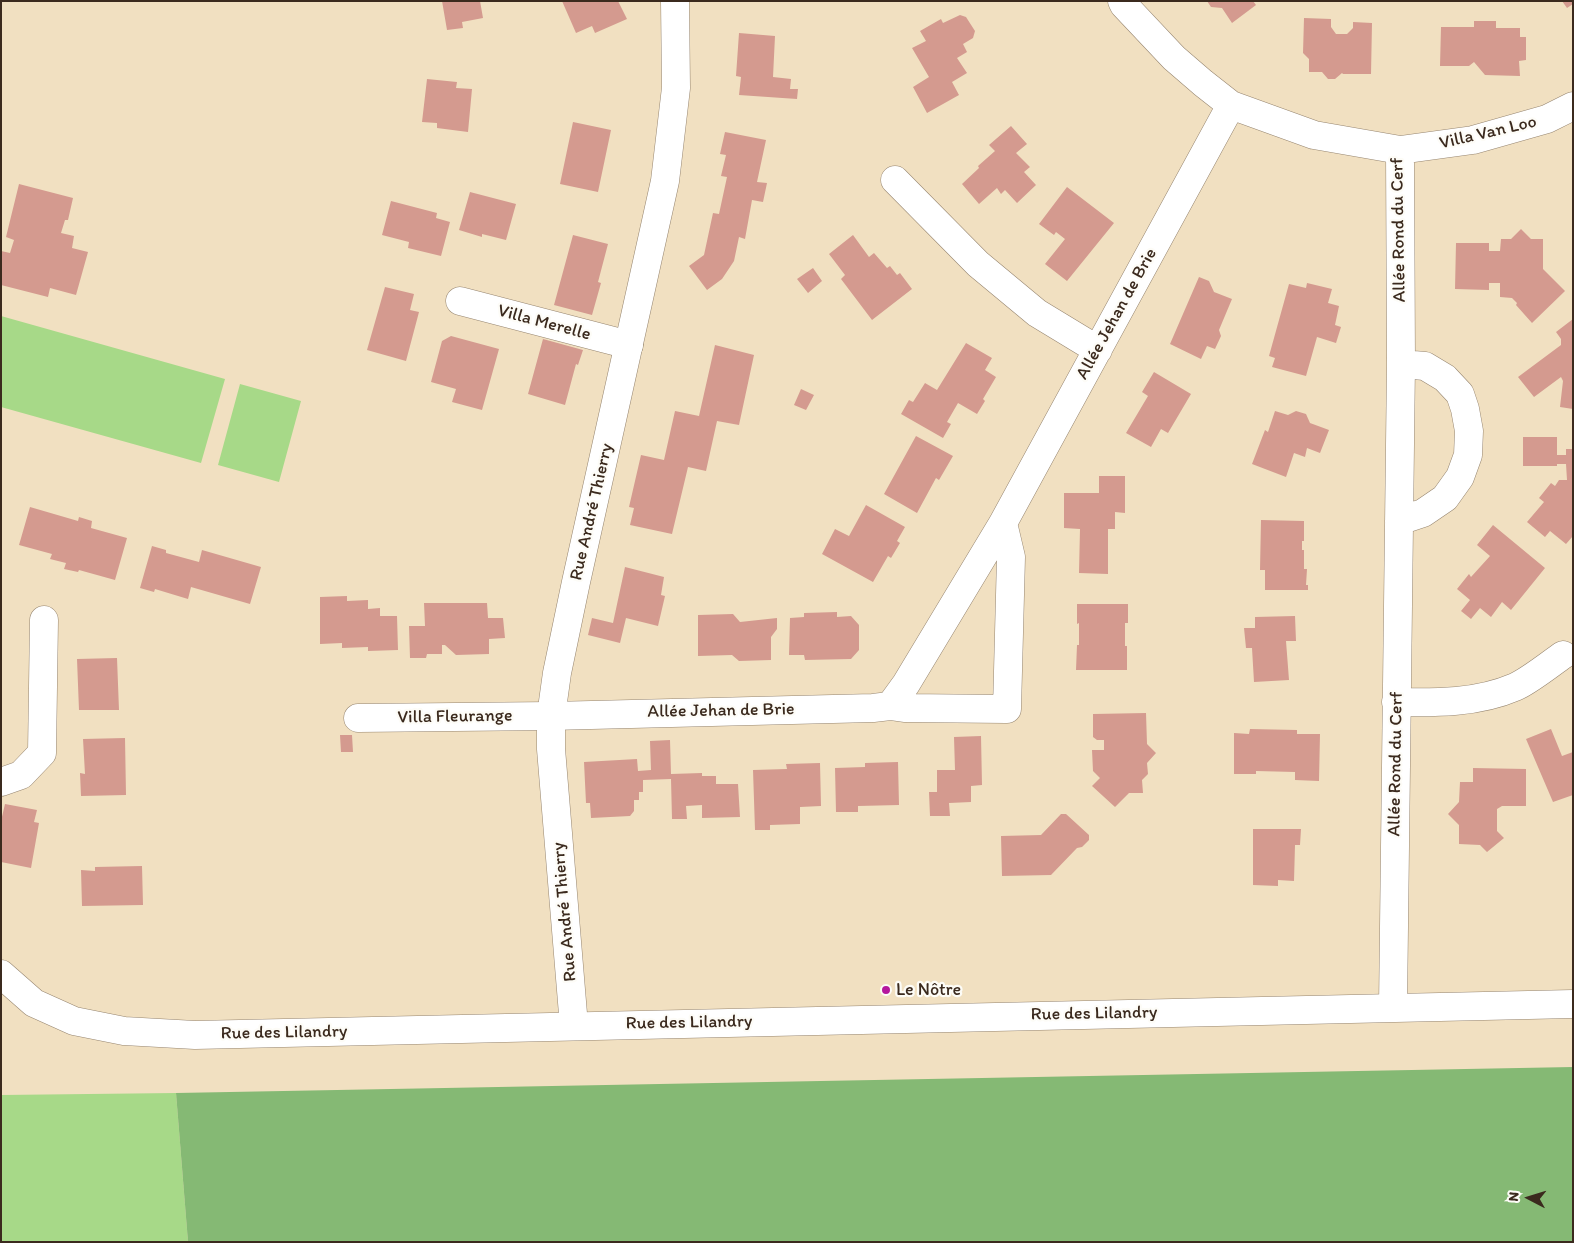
<!DOCTYPE html>
<meta charset="utf-8">
<style>
body{margin:0}
#map{position:relative;width:1574px;height:1243px;overflow:hidden;background:#f1e0c1;font-family:Itim,sans-serif}
canvas{display:block}
.frame{position:absolute;inset:0;border:2px solid #3b2a1e;pointer-events:none}
.north{position:absolute;left:1504px;top:1173px;width:50px;height:50px;-webkit-text-stroke:4px #fdfcf7;paint-order:stroke;rotate:275deg;font-size:14px;font-weight:700;line-height:20px;text-align:center;color:#3b2a1e}
.north::after{content:'';display:block;margin:auto;width:18px;height:22px;background:#3b2a1e;clip-path:polygon(50% 0,100% 100%,50% 72%,0 100%)}
</style>
<div id="map">
<canvas width="1574" height="1243"></canvas>
<div class="frame"></div>
<div class="north">N</div>
</div>
<script>
const c = document.querySelector('canvas').getContext('2d');
c.lineJoin = 'round';
function fill(path, color) {
  c.fillStyle = color;
  c.fill(path, 'evenodd');
}
function strokePath(path, color, width, dash) {
  c.strokeStyle = color;
  c.lineWidth = width;
  c.lineCap = dash ? 'butt' : 'round';
  c.setLineDash(dash || []);
  c.stroke(path);
}
function drawText(font, color, halo, rows, align = 'center') {
  c.font = font + ' Itim,sans-serif';
  c.lineWidth = 4.5;
  c.setLineDash([]);
  c.textBaseline = 'middle';
  c.strokeStyle = halo;
  c.fillStyle = color;
  for (const [text, x, y, turn = 0] of rows) {
    c.save();
    c.translate(x, y);
    c.rotate((+turn || 0) * Math.PI / 180);
    c.textAlign = isNaN(turn) ? turn : align;
    if (halo) c.strokeText(text, 0, 0);
    c.fillText(text, 0, 0);
    c.restore();
  }
}
fill(new Path2D(`
 M1 316 225 379 201 463 1 407Z
 M240 384 301 401 279 482 218 465Z
 M176 1093 188 1242H1V1095Z`), '#a7d988');
fill(new Path2D(`
 M1573 1067V1242H188L176 1093Z`), '#85b974');
fill(new Path2D(`
 M442 1H480L483 18 462 22 463 28 447 30Z
 M562 1H618L627 19 595 33 592 26 576 33Z
 M1207 1H1253L1256 5 1232 23 1222 8 1211 7Z
 M1562 1H1573V4L1567 8Z
 M960 15 966 17 975 31 973 38 963 44 967 52 957 58 967 73 952 82 959 95 927 113 913 87 929 77 912 48 926 41 920 31 941 19 943 23Z
 M1304 18 1331 19V27L1336 34H1347L1353 28V22L1372 23 1371 74H1343L1342 73 1335 79H1328L1322 72H1309V59L1303 53Z
 M1474 21H1496V28H1520V37H1526V60L1519 61 1520 76 1485 75 1474 62 1469 66H1440L1441 27H1474Z
 M739 33 775 36 773 77 791 79 790 89H798L797 99 739 95 741 77 736 76Z
 M427 79 457 82 456 88 472 89 468 132 437 128V123L422 122Z
 M573 122 611 130 598 192 560 184Z
 M1011 126 1027 144 1016 153 1030 167 1024 172 1036 185 1017 203 1005 190 1001 194 997 188 979 204 962 184 979 168 978 166 995 151 989 145Z
 M725 132 766 140 757 182 767 183 763 202 752 200 745 239 739 237 734 261 722 279 707 290 689 266 704 255 713 213 719 214 727 177 721 176 726 155 720 154Z
 M19 184 73 198 68 220H65L61 233 74 236 72 248 88 252 76 295 50 288 48 297 1 285V251L10 253 14 240 6 237Z
 M1067 187 1114 223 1067 281 1045 264 1065 239 1056 232 1054 235 1039 224Z
 M470 192 516 204 506 240 482 234V237L459 230Z
 M391 201 437 213 436 218 450 222 441 256 408 248 409 242 382 235Z
 M1521 229 1531 239H1543V269L1565 291 1532 323 1516 305 1517 303 1512 298 1500 297V283H1489V290L1455 289 1456 243H1489V251H1500L1501 239H1511Z
 M573 235 608 244 598 282 601 283 592 315 554 305Z
 M853 235 869 257 874 253 887 268 890 266 897 275 900 273 912 289 872 320 841 279 845 275 829 254Z
 M813 268 822 281 808 293 797 279Z
 M1199 277 1209 281 1214 292 1232 299 1219 330 1221 336 1215 349 1207 346 1201 359 1170 344Z
 M1307 283 1332 289 1328 303 1339 306 1335 325 1341 327 1336 343 1317 337 1306 376 1272 367 1275 358 1269 356 1289 284 1306 288Z
 M385 287 414 294 410 310 419 312 406 361 367 350Z
 M1573 319V409L1560 407 1563 381 1561 377 1534 397 1518 377 1561 345V339L1556 332Z
 M451 336 499 349 482 410 452 402 456 389 431 382 442 341Z
 M543 339 583 350 578 365 576 364 565 405 528 394Z
 M966 343 992 358 985 370 996 377 983 399 985 401 977 414 958 403 947 422 951 424 943 438 901 414 909 400 913 402 925 383 937 390Z
 M715 345 754 355 739 425 717 421 706 471 688 467 672 534 630 525 634 508 629 507 641 455 664 460 675 411 699 416Z
 M1154 372 1191 394 1168 433 1161 429 1151 447 1126 433 1148 396 1142 392Z
 M801 389 814 395 806 410 794 405Z
 M1275 411 1288 415 1296 411 1306 414 1310 423 1329 430 1320 453 1307 448 1305 457 1294 453 1286 477 1252 464 1265 430 1268 432Z
 M916 436 953 456 939 480 936 478 917 513 884 494Z
 M1523 437H1557V455H1566V449H1573V536L1566 544 1550 531 1545 537 1527 522 1544 502 1539 498 1551 483 1555 486 1559 480H1567L1566 464H1557V466H1523Z
 M1099 476H1125V513L1115 512V529H1108V574L1079 573 1080 529 1064 528V493H1099Z
 M866 505 905 527 897 541 900 543 891 558 888 556 873 582 822 554 835 529 849 536Z
 M30 507 78 521 79 517 92 521 91 528 127 538 115 580 79 570 78 572 64 569 66 563 50 559 52 554 19 545Z
 M1261 520 1304 521V541H1302V550H1304V569H1307L1306 585H1308V590H1265V570H1260Z
 M1493 525 1545 568 1511 610 1502 602 1491 617 1480 608 1471 619 1461 611 1470 600 1457 589 1469 574 1471 577 1490 556 1477 545Z
 M152 546 166 550V553L199 562 202 550 261 567 250 604 191 587 188 599 155 589 154 592 140 588Z
 M625 567 664 577 661 595 665 596 658 626 626 618 620 643 588 635 592 618 613 623Z
 M347 596V601L368 600V609L380 608V616H397L398 650 368 651V647L342 648V643L320 644V597Z
 M424 603H487L488 618H503L505 638 489 639V654L456 655 445 645H442V654H427L426 658H410L409 626H425Z
 M1077 604H1128V623H1125V646H1127V670H1076L1077 645H1079V623L1077 624Z
 M837 612V617L851 616 859 625V650L851 659 805 660 804 655H789L790 618 804 617V613Z
 M733 614 740 622 777 618V629L771 637V660L739 661 732 655 698 656V615Z
 M1295 616 1296 641H1286L1289 680 1254 682 1252 648H1246L1244 628H1255V617Z
 M117 658 119 710H79L77 659Z
 M1146 713 1147 744 1156 753 1147 763 1148 774 1142 780 1143 793H1129L1115 807 1092 786 1100 778 1093 771 1092 750H1104V740H1097L1093 737V714Z
 M1250 729 1297 730V734H1320L1319 781 1295 780V772L1256 771V774H1234V733L1249 734Z
 M1551 729 1562 756 1573 752V795L1553 802 1526 739Z
 M340 735H352L353 752H341Z
 M981 736 982 785 971 786V802L949 803 950 816H930L929 792H937V770H955L954 737Z
 M125 738 126 795 81 796 80 773 85 774 83 739Z
 M670 740 671 774 702 773V776H716V784H738L740 817 702 818V805L686 806 687 819H672L671 779 643 780V792H639V800H634V811L630 816 591 818 590 803H586L584 762 637 759 638 771 651 770 650 741Z
 M898 762 899 805 858 806V812H836L835 768 865 767V763Z
 M820 763 821 806 800 807V824L770 825V830H755L753 770 787 769 786 764Z
 M1473 768 1526 769V806H1502L1497 809V831L1504 838 1487 852 1480 845 1459 844V825L1448 814 1459 802 1460 782H1473Z
 M5 804 37 810 34 822 39 823 31 868 1 862V821Z
 M1061 814H1066L1089 835V840L1082 847 1077 848 1051 875 1002 876 1001 836 1041 835Z
 M1253 829H1301L1300 845H1295L1294 881 1278 880V886L1253 885Z
 M142 866 143 905 82 906 81 870 95 871V867Z`), '#d49a8f');
const minor = new Path2D(`
 M1122 1 1124 5 1174 58 1203 83 1231 105 1314 135 1400 150 1401 364 1393 1007
 M1400 150 1473 140 1547 119 1573 106
 M895 180 978 264 1037 313 1098 350
 M460 301 629 345
 M1399 521 1423 513 1445 498 1460 477 1468 455 1469 431 1465 409 1460 394 1445 378 1425 366 1401 364
 M1396 702C1436 703 1478 703 1515 687 1529 681 1550 664 1563 655
 M890 706 904 708 1007 709 1011 557 1003 523
 M358 718 551 716 873 708 890 706 906 684 1003 523 1231 105
 M1 782 21 775 42 753 44 620`);
const tertiary = new Path2D(`
 M574 1026 551 749V716L557 673 576 582 665 181 676 88 675 1`);
const secondary = new Path2D(`
 M1 974 34 1003 74 1021 124 1031 195 1035 1573 1004`);
strokePath(minor, '#968570', 29);
strokePath(tertiary, '#968570', 29);
strokePath(secondary, '#968570', 29);
strokePath(minor, '#fff', 28);
strokePath(tertiary, '#fff', 28);
strokePath(secondary, '#fff', 28);
for (const [x, y, r, color] of [
 [886,990,5,"#b5179e"]
]) {
  const dot = new Path2D();
  dot.arc(x, y, r, 0, 2 * Math.PI);
  c.fillStyle = color;
  c.fill(dot);
  strokePath(dot, '#fdfcf7', 2);
}
drawText('18px', '#3b2a1e', '#fdfcf7', [
 ["Villa Van Loo",1488,133,-13],
 ["Allée Rond du Cerf",1399,230,-91],
 ["Allée Jehan de Brie",1117,314,-61],
 ["Villa Merelle",544,323,15],
 ["Rue André Thierry",592,512,-77],
 ["Allée Jehan de Brie",721,711,-1],
 ["Villa Fleurange",455,717,-1],
 ["Allée Rond du Cerf",1396,764,-89],
 ["Rue André Thierry",565,912,-95],
 ["Rue des Lilandry",1094,1014,-1],
 ["Rue des Lilandry",689,1023,-1],
 ["Rue des Lilandry",284,1033,-1]
]);
drawText('18px', '#3b2a1e', '#fdfcf7', [
 ["Le Nôtre",896,990]
], 'left');
</script>
